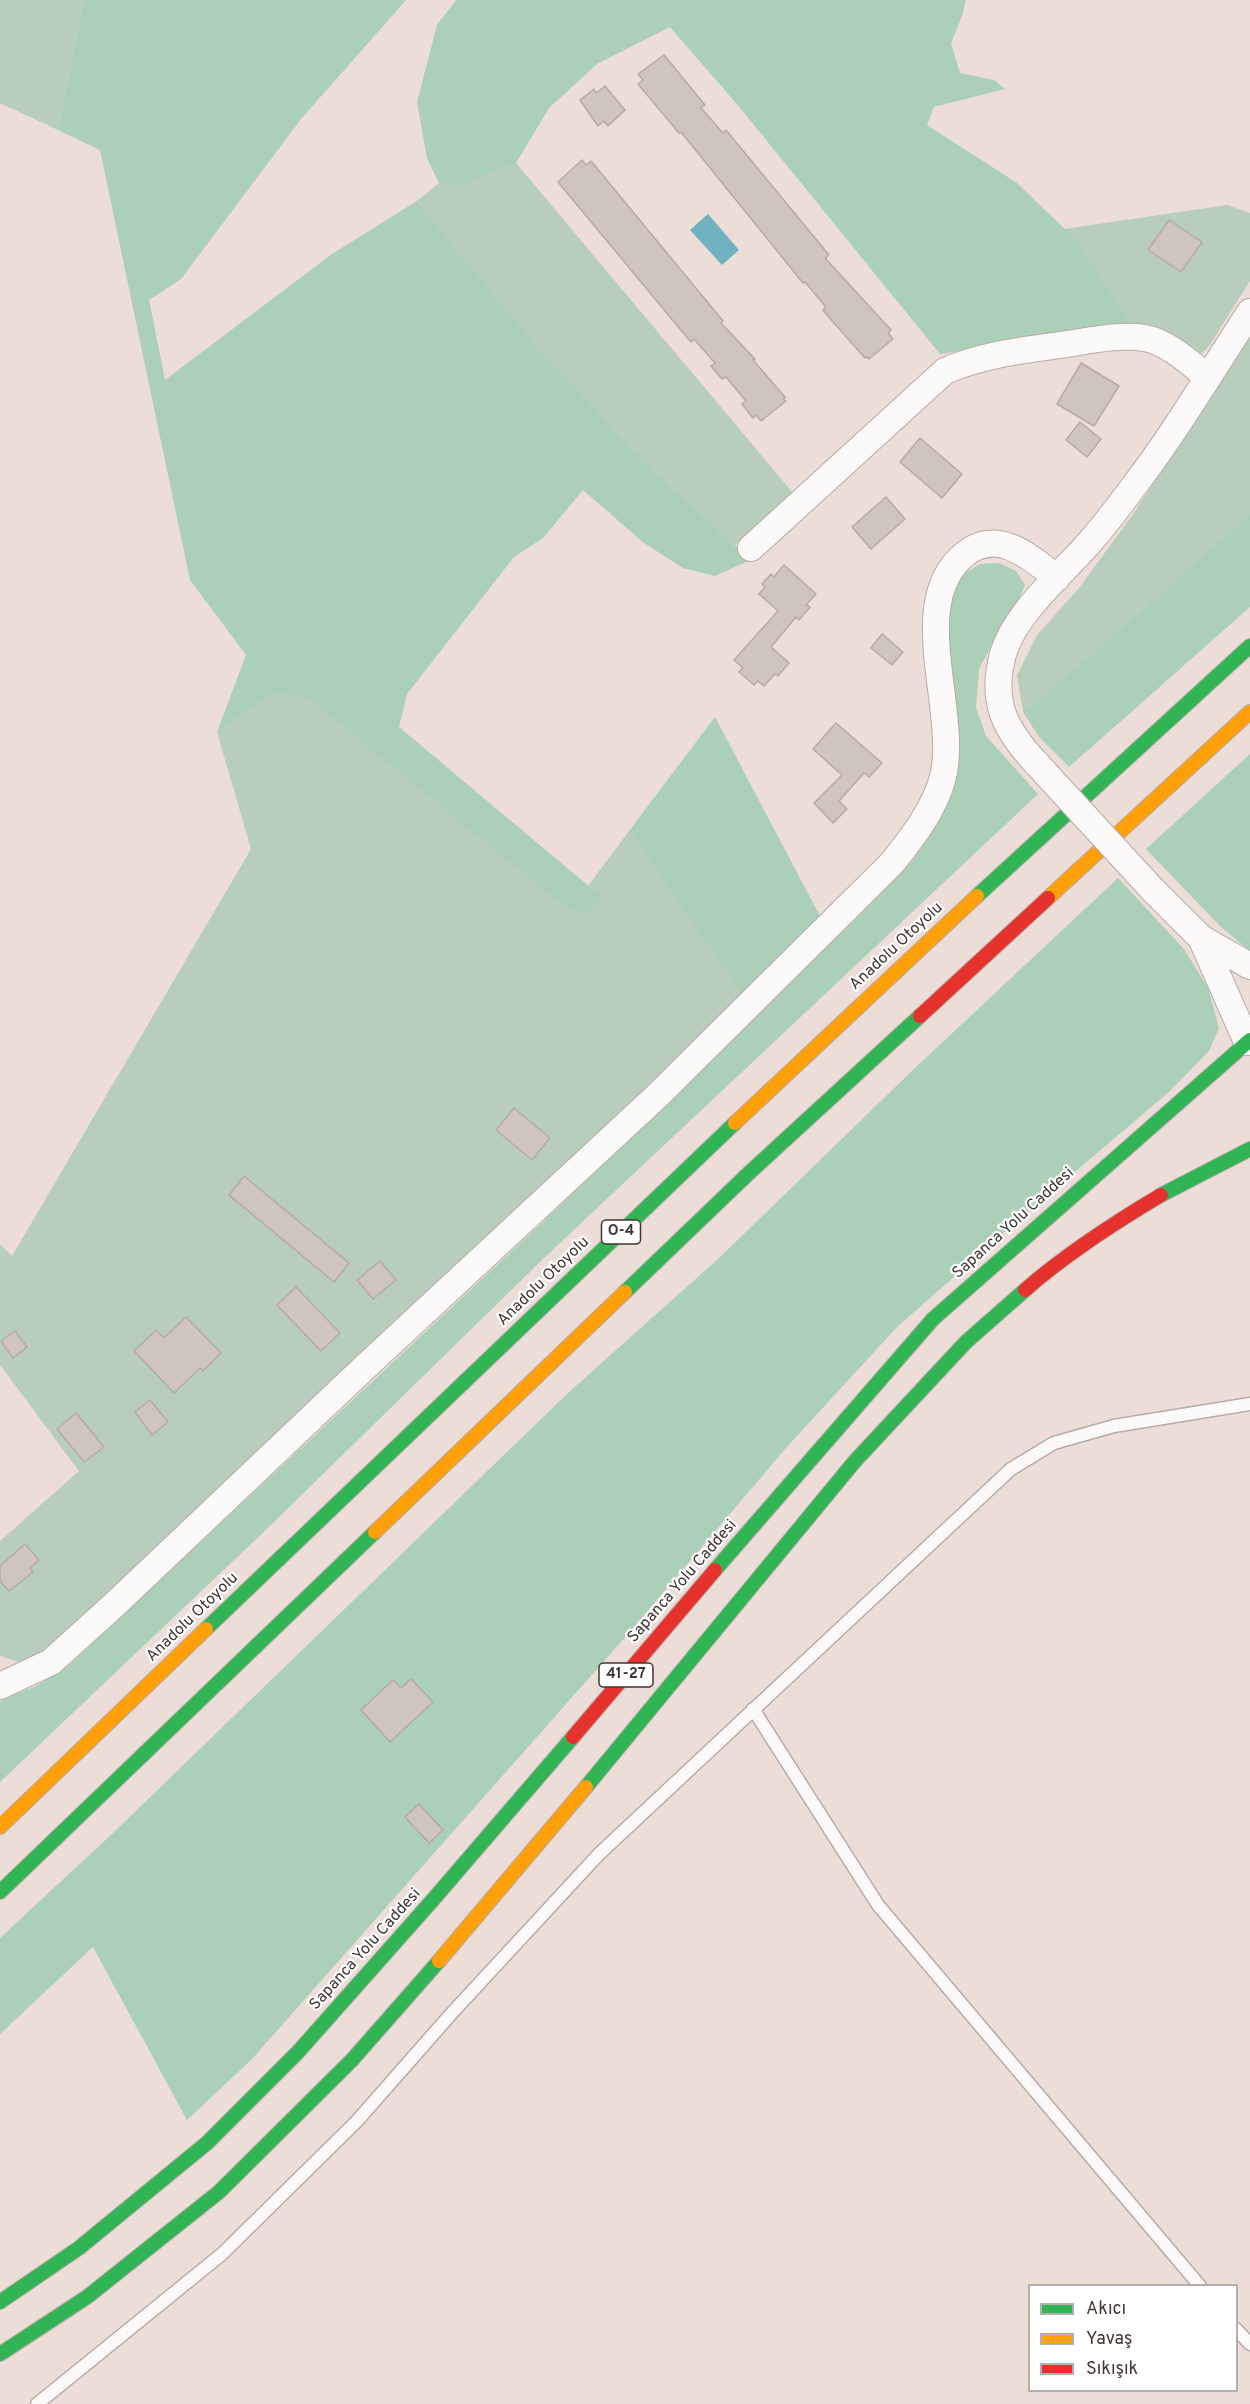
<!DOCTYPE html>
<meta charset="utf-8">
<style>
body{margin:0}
#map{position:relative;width:1250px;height:2404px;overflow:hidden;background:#ecddd7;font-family:Overpass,sans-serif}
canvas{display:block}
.legend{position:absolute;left:1028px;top:2284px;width:210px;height:108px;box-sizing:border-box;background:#fff;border:2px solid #b3afad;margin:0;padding:8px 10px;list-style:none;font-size:18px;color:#403632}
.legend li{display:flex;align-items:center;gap:12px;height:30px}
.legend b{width:30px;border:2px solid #b3afad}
</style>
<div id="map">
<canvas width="1250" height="2404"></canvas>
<ul class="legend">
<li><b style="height:8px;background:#30b455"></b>Akıcı</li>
<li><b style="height:8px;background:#ff9f0a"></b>Yavaş</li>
<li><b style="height:8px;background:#e5322d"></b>Sıkışık</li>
</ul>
</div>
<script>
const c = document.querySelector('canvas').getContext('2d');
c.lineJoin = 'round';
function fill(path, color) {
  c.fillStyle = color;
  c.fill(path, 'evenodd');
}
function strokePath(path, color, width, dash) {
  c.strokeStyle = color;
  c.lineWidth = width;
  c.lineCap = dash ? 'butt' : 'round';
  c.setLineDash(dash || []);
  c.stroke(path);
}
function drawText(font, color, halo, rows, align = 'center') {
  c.font = font + ' Overpass,sans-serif';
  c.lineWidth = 4.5;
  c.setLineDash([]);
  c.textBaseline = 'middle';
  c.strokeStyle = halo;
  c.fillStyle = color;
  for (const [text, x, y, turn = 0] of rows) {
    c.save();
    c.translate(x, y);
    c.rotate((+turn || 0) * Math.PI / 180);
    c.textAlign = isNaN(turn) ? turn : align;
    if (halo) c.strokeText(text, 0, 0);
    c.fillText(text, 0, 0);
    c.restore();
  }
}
fill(new Path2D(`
 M0 0H84L58 130 0 103Z
 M516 163 793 493 735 546 644 461 538 347 417 201 439 183 460 187Z
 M1227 205 1250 213V281L1209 346 1202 353 1195 354 1133 326 1075 240 1064 229Z
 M1250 337V513L1118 631 1023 712 1017 675 1037 635 1079 588 1131 517Z
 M274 694 307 698 569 909 602 898 588 886 629 831 745 1000 167 1541 35 1659 19 1662 0 1656V1541L79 1471 0 1365V1244L12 1256 251 849 217 732Z`), '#b8cdbc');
fill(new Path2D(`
 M84 0H406L301 119 181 279 149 300 165 380 332 254 417 201 538 347 644 461 750 560 715 576 683 568 644 543 583 490 543 538 514 557 407 694 399 727 603 898 590 912 568 909 307 698 274 694 217 732 246 655 190 580 100 150 58 130Z
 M456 0H966L962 16 951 43 960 73 994 80 1005 89 934 107 927 125 1017 183 1075 239 1133 326 1108 327 940 354 741 109 670 27 597 64 549 108 516 163 460 187 439 183 427 158 417 102 437 25Z
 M1250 513V607L1069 767 1039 737 1023 712 1118 631Z
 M999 563 1016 571 1025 585 1020 597 1002 626 979 669 976 708 986 736 1038 794 545 1257 272 1524 0 1782V1702L6 1698 36 1686 67 1667 543 1222 854 921 914 859 943 812 958 766 947 639 948 607 959 577 980 564Z
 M715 717 822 920 745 1000 629 831Z
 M1250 754V951L1220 926 1146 849Z
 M1118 878 1184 949 1208 988 1219 1028 1209 1051 1170 1091 1022 1217 898 1326 785 1449 628 1634 251 2060 187 2120 93 1947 0 2034V1938L113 1833 568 1393 718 1259 915 1068Z`), '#abcfb7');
fill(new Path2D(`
 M708 214 739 250 722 265 690 230Z`), '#6fb1be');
const building = new Path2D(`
 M664 55 705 105 701 108 723 133 726 130 829 255 825 258 891 330 888 333 893 339 869 359 867 357 865 358 834 323 823 310 826 307 805 282 803 283 681 132 679 133 638 84 643 80 638 74Z
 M605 86 625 110 608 126 604 121 598 126 580 100 594 89 596 93Z
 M582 160 586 165 591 161 723 321 721 323 755 359 753 360 785 397 783 399 786 401 761 421 756 415 753 418 742 404 746 401 726 377 722 379 711 366 715 363 694 339 691 342 680 329 558 182Z
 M1169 220 1202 242 1181 272 1148 250Z
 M1081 363 1119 386 1094 426 1057 404Z
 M1080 422 1101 439 1087 457 1066 440Z
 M920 438 962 474 942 498 900 462Z
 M886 497 905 519 871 549 852 527Z
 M784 565 816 594 806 605 810 607 799 620 796 617 771 647 789 663 778 676 775 674 764 686 758 681 754 685 739 672 743 668 734 660 778 611 759 594 765 587 762 584 771 574 774 577Z
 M882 634 903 652 892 665 871 648Z
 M836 723 882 763 869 777 864 773 839 801 847 809 833 823 814 803 842 775 813 749Z
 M514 1108 550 1138 532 1160 496 1130Z
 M244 1176 349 1263 334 1282 229 1195Z
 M380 1261 396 1280 373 1299 357 1280Z
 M296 1287 340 1333 321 1351 277 1305Z
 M186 1317 221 1353 203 1371 200 1368 174 1393 134 1351 156 1330 164 1338Z
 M15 1331 27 1347 13 1358 1 1341Z
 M150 1400 168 1422 152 1435 135 1412Z
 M76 1413 104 1447 84 1462 57 1429Z
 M25 1544 39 1560 30 1568 33 1572 9 1591 0 1581V1566Z
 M411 1679 433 1702 390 1742 361 1710 393 1680 401 1688Z
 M419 1804 443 1830 429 1843 405 1817Z`);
fill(building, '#cfc4bf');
strokePath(building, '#b5aaa6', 1.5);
const lane = new Path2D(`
 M753 1709 878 1905 1200 2286
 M1236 2329 1250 2344
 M37 2404 222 2254 357 2121 451 2014 599 1854 1011 1469 1054 1443 1114 1426 1250 1404`);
const street = new Path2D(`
 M751 548 945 371C984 354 1026 350 1067 344 1093 340 1120 334 1145 338 1169 343 1190 363 1208 378
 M1037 764C1005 730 990 702 1003 654 1015 613 1061 575 1089 543 1105 525 1120 505 1134 486 1176 431 1212 370 1250 312
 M1152 889 1201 938 1250 966
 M1201 938 1247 1042
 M0 1686 51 1662 113 1606 364 1368 657 1096 892 863C912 838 935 809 943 777 959 711 905 602 965 554 998 527 1031 558 1057 578`);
const fast = new Path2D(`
 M977 896 1250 646
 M1161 1195 1250 1149
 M625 1292 749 1173 920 1016
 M715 1570 933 1319 1250 1040
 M206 1629 735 1123
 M586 1787 855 1461 966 1342 1025 1290
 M0 1892 375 1532
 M0 2302 79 2248 207 2143 298 2052 431 1902 573 1737
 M0 2354 87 2297 219 2192 352 2060 439 1961`);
const slow = new Path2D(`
 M1048 898 1250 712
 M735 1123 977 896
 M375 1532 625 1292
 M0 1827 206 1629
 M439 1961 586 1787`);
const jam = new Path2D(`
 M920 1016 1048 898
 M1025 1290C1066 1254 1114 1223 1161 1195
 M573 1737 715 1570`);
strokePath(lane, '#b6aba7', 15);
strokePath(street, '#b6aba7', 28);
strokePath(fast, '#b6aba7', 16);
strokePath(slow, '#b6aba7', 16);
strokePath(jam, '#b6aba7', 16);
strokePath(lane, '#fcfaf9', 12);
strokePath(street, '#fcfaf9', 26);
strokePath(fast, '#30b455', 14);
strokePath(slow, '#ff9f0a', 14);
strokePath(jam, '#e5322d', 14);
const streetBridge = new Path2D(`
 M1037 764 1152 889`);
strokePath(streetBridge, '#b6aba7', 28, []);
strokePath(streetBridge, '#fcfaf9', 26);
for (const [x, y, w] of [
 [621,1232,39],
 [626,1675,54]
]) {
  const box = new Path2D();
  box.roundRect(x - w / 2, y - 12, w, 24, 4.5);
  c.fillStyle = '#fff';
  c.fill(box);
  strokePath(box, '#403632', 1.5);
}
drawText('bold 15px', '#403632', null, [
 ["O-4",621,1232],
 ["41-27",626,1675]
]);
drawText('16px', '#403632', '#fff', [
 ["Anadolu Otoyolu",897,947,-43],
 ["Sapanca Yolu Caddesi",1014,1224,-42],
 ["Anadolu Otoyolu",544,1282,-44],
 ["Sapanca Yolu Caddesi",683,1582,-49],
 ["Anadolu Otoyolu",193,1618,-44],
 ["Sapanca Yolu Caddesi",366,1950,-48]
]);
</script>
